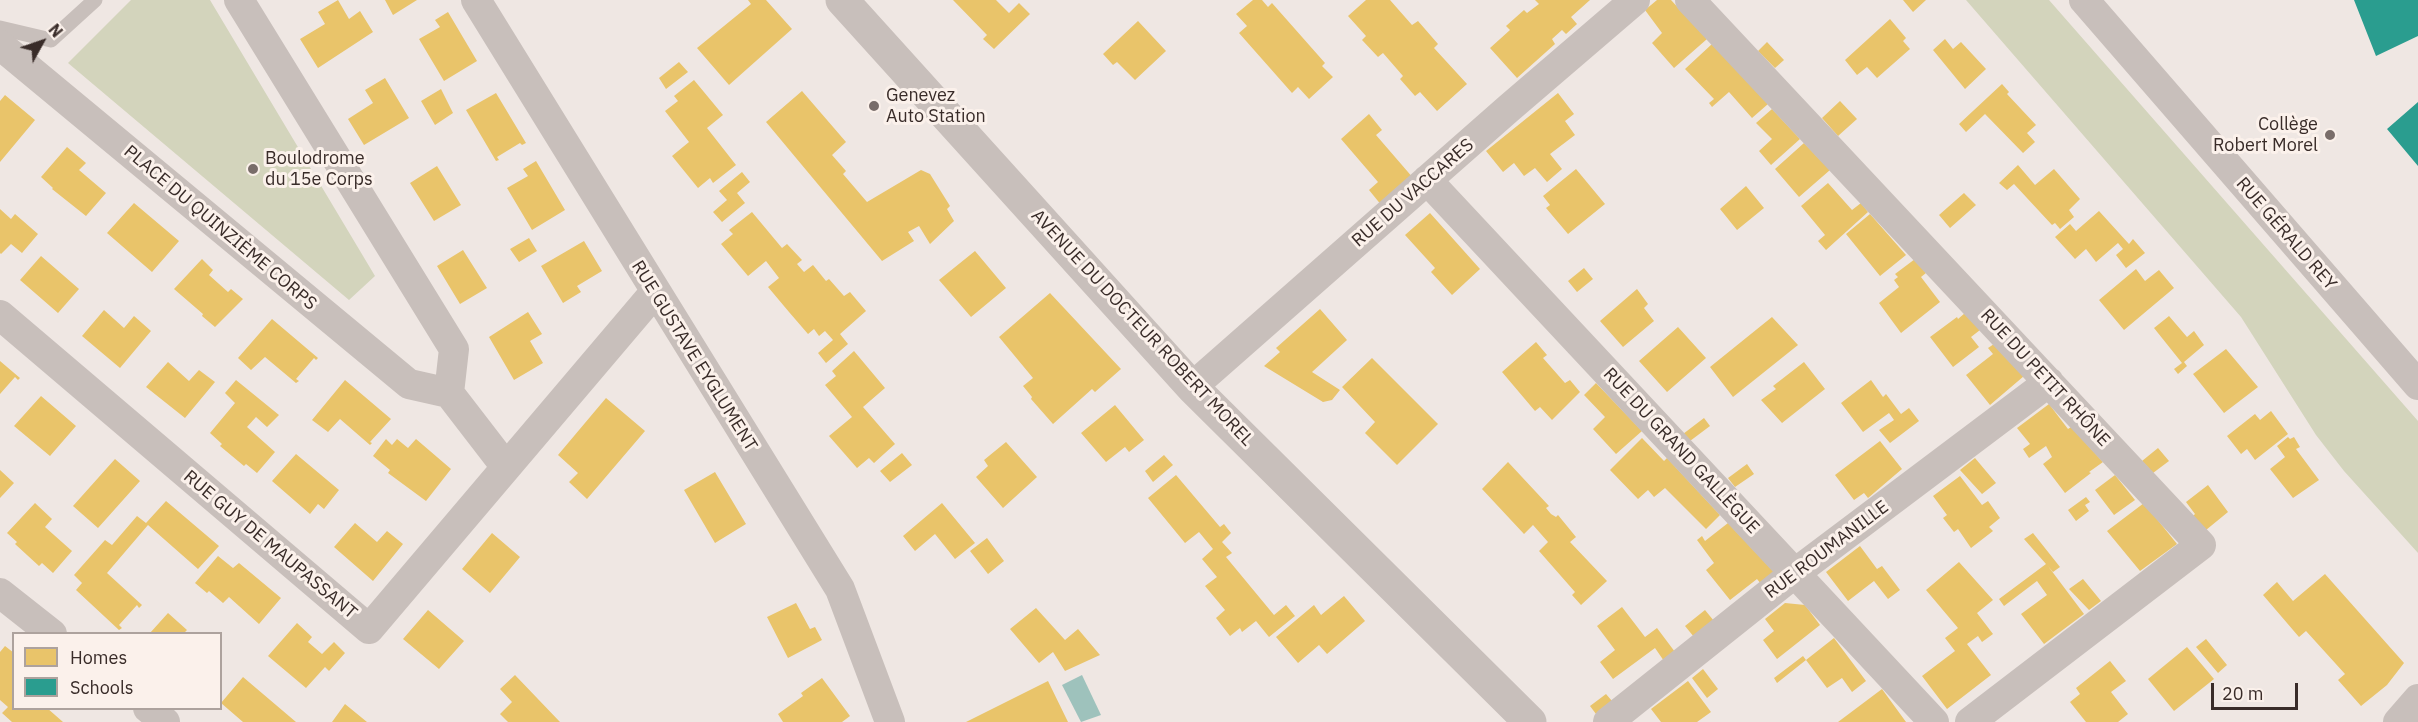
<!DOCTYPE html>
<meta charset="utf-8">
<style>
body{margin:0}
#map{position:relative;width:2418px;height:722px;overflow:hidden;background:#efe7e3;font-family:"IBM Plex Sans",sans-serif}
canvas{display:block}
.legend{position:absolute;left:12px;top:632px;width:210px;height:78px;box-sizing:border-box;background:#fbf1eb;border:2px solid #ada29d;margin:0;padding:8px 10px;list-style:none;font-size:18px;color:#392c29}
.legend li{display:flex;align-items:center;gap:12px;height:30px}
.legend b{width:30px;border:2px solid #ada29d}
.north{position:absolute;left:12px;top:12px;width:60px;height:60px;-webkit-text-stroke:4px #fbf1eb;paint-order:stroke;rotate:50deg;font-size:16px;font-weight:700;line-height:24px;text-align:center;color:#392c29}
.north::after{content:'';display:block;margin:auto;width:21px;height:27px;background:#392c29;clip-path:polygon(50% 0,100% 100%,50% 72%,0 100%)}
.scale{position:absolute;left:2211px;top:683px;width:87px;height:27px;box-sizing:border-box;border:3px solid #392c29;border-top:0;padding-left:8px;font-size:18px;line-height:21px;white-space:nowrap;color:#392c29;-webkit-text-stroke:4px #fbf1eb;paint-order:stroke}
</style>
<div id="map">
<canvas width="2418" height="722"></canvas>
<ul class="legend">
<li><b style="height:16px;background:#e9c46a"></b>Homes</li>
<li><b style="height:16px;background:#2a9d8f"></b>Schools</li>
</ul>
<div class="north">N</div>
<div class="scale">20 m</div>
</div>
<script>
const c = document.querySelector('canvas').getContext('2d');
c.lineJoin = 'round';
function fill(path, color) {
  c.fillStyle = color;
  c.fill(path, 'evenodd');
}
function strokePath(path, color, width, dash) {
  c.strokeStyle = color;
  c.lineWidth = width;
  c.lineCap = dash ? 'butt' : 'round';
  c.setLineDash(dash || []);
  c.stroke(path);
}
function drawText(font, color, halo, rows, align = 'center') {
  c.font = font + ' "IBM Plex Sans",sans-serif';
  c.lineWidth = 6;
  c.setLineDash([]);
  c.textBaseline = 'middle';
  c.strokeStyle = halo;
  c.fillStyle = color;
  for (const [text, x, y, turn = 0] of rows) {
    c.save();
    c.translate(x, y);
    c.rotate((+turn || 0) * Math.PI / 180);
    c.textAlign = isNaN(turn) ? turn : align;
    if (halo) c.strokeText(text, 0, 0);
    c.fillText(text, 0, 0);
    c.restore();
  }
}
fill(new Path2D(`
 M131 0H210L375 276 349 300 68 63Z
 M1966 0H2049L2418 421V553L2344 471 2316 435 2241 317Z`), '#d3d4bc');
fill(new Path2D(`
 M1082 675 1101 715 1081 722 1062 685Z`), '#9ec2bc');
fill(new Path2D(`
 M338 0 349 19 360 11 373 32 318 68 300 39 325 24 318 12Z
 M385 0H417L393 15Z
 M748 0H766L792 29 729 85 697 48 751 4Z
 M953 0H996L1009 13 1019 3 1030 14 994 49 983 39 987 35Z
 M1253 0H1262L1268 7 1272 3 1325 63 1322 66 1333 77 1309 99 1298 87 1292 93 1239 33 1247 26 1236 14Z
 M1366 0H1390L1412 25 1418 21 1438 44 1434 48 1467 84 1437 111 1420 92 1415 96 1400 79 1403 76 1383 53 1378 57 1362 40 1366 36 1348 16Z
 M1535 0H1590L1571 17 1577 24 1566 34 1562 30 1552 39 1555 44 1517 78 1490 48 1510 30 1506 26 1524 10 1527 13 1539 4Z
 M1657 0H1671L1707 39 1674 68 1652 43 1662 33 1645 10Z
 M1903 0H1926L1913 12Z
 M448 12 477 61 444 81 419 39 440 27 435 20Z
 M1890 19 1906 38 1903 41 1910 49 1877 78 1867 67 1857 75 1845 60Z
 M1138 21 1166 51 1135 80 1117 62 1113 65 1103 54Z
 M1945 39 1953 49 1961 42 1986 69 1965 89 1933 50Z
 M1767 42 1784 60 1775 68 1758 51Z
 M1712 44 1768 104 1752 118 1729 92 1712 107 1709 103 1714 99 1685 69Z
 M679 62 688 72 666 89 659 78Z
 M385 78 409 118 364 145 348 119 373 103 365 90Z
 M694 80 723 115 707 128 736 165 713 183 710 178 698 188 672 156 689 142 665 111 678 101 674 96Z
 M2002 84 2009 92 2007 94 2036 125 2027 133 2035 142 2023 153 1985 114 1966 132 1959 124Z
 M441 89 453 113 435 125 421 101Z
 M802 91 846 142 832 155 846 171 843 174 867 202 921 170 930 174 950 206 947 209 954 221 930 244 919 226 908 232 914 241 882 261 766 122Z
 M496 93 526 143 522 145 520 143 497 157 499 160 496 161 466 110Z
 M1558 93 1574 114 1565 121 1575 135 1550 154 1562 169 1547 182 1535 168 1524 176 1514 163 1503 172 1486 151Z
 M5 95 35 120 0 162V101Z
 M1840 101 1857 119 1838 136 1822 118Z
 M1772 109 1800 139 1771 165 1759 151 1772 139 1756 123Z
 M1369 114 1382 130 1376 135 1414 179 1382 206 1369 190 1378 182 1341 139Z
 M1804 143 1830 170 1799 197 1775 169Z
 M67 147 86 163 79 170 106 193 86 216 52 189 53 188 41 177Z
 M536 161 565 210 532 230 507 188 528 176 523 169Z
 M2018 165 2035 185 2054 169 2080 199 2069 210 2074 217 2060 229 2055 223 2052 225 2014 184 2007 190 1999 183Z
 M437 166 461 205 434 221 410 183Z
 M1576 169 1605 204 1568 234 1546 208 1550 205 1543 196Z
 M742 172 750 182 737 193 745 203 722 222 713 212 727 200 719 191Z
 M1828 183 1852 210 1861 203 1868 212 1826 250 1818 241 1825 235 1801 206Z
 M1746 186 1764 208 1737 230 1720 209Z
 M1964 193 1976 205 1950 228 1939 215Z
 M134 203 179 241 152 272 107 233Z
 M0 209 11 219 15 214 38 234 22 253 11 244 1 254 0 253Z
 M2099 211 2129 244 2133 239 2145 253 2126 268 2116 255 2123 249 2118 243 2096 262 2086 249 2075 259 2055 237 2070 224 2076 231Z
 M752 212 782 248 787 244 802 260 797 264 804 272 813 265 826 281 829 279 844 296 850 292 866 311 840 334 848 344 826 363 818 353 833 340 825 331 819 336 814 329 808 334 789 312 768 287 779 278 766 261 748 276 721 244 733 234 729 230Z
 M1430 213 1480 269 1452 295 1431 272 1435 268 1405 235Z
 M1870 214 1906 255 1880 276 1846 234Z
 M529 238 537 251 519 262 510 249Z
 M584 241 602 271 577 286 581 292 563 303 541 266Z
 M463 250 487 288 460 304 437 266Z
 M975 251 1006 288 971 317 939 280Z
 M41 256 79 289 58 313 20 280Z
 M202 259 213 270 209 275 228 292 231 289 243 299 215 327 202 316 203 314 174 289Z
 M1915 259 1926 273 1921 277 1940 302 1901 333 1879 303 1899 287 1894 280 1898 277 1895 274Z
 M1584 268 1593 279 1577 292 1568 281Z
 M2136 269 2145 281 2159 270 2174 288 2124 330 2099 300Z
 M1637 289 1648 304 1644 308 1654 321 1623 347 1600 321Z
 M1050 293 1121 369 1095 392 1092 389 1053 424 1031 399 1032 397 1023 386 1033 378 999 337Z
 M1320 309 1347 340 1312 372 1340 390 1332 400 1323 402 1264 366 1280 352 1276 348Z
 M104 310 124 328 134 316 151 331 120 368 82 336Z
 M528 312 542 334 530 341 543 363 514 380 489 337Z
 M1965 313 1980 330 1971 337 1979 347 1953 367 1930 337 1957 317 1958 319Z
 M2169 316 2187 337 2194 331 2204 345 2184 362 2187 366 2178 374 2174 369 2182 363 2154 328Z
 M1772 317 1798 345 1733 397 1710 367Z
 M272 319 318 358 316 360 314 358 296 379 299 381 296 383 265 357 251 370 238 358Z
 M1678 327 1706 358 1667 392 1639 361Z
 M1536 342 1547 355 1543 358 1565 383 1570 380 1580 392 1552 420 1540 407 1535 411 1502 372Z
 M1994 344 2024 376 1990 405 1966 375 1993 354 1988 348Z
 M2226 349 2258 387 2224 413 2193 374Z
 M854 351 885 388 863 407 895 444 874 463 869 458 857 468 829 436 852 417 825 385 836 376 832 371Z
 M1372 358 1438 424 1397 465 1365 433 1375 422 1342 387Z
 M0 361 20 378 18 380 15 377 0 394Z
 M168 362 189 381 199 370 215 382 185 418 146 387Z
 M1804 362 1825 389 1782 423 1761 400 1776 389 1773 386Z
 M236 380 279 415 267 427 256 417 247 427 275 452 257 473 246 464 244 466 220 446 222 444 210 433 235 403 225 393Z
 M345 380 391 419 370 442 372 443 370 445 340 419 328 432 312 420Z
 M1871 380 1883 397 1886 394 1901 414 1909 408 1919 421 1890 443 1879 430 1894 420 1889 413 1863 432 1841 403Z
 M1596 383 1642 431 1616 454 1593 429 1605 417 1584 395Z
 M41 396 76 426 50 456 14 426Z
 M606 398 645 431 587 499 569 482 578 473 558 455Z
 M2049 404 2068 429 2071 427 2103 462 2089 472 2091 473 2065 493 2043 464 2052 457 2046 446 2029 458 2023 449 2030 444 2017 428Z
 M1115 405 1144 440 1129 452 1125 447 1106 462 1081 433Z
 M2271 411 2288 434 2255 460 2247 449 2241 454 2227 436 2255 414 2260 420Z
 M1704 418 1710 426 1690 441 1683 434Z
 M2288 437 2290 439 2294 437 2300 447 2296 449 2319 480 2293 498 2270 469 2285 457 2277 446Z
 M1642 438 1664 461 1667 458 1720 515 1706 529 1665 488 1654 497 1648 490 1638 499 1610 470Z
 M386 439 392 445 397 439 408 448 416 439 451 469 426 501 388 473 390 470 373 456Z
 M1880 441 1902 469 1868 498 1864 493 1854 500 1835 475Z
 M1006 442 1037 477 1003 508 976 477 988 466 984 460Z
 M2158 448 2169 461 2153 473 2142 461Z
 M902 453 912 465 890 482 880 471Z
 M296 454 339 490 324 509 318 504 310 514 272 481Z
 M1164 455 1173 465 1153 482 1145 471Z
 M1975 458 1996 483 1982 494 1960 470Z
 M115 459 140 481 98 528 73 506Z
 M1508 462 1549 506 1546 508 1551 514 1556 517 1558 515 1576 537 1570 542 1607 581 1581 605 1572 595 1575 592 1539 551 1548 542 1533 525 1524 534 1482 489Z
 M1747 464 1754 474 1735 487 1728 478Z
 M0 470 14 483 0 498Z
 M715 472 746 524 715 543 684 490Z
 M1176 475 1220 527 1224 524 1231 533 1222 542 1232 553 1226 557 1274 615 1286 605 1295 616 1269 637 1256 621 1242 632 1240 628 1230 636 1216 618 1225 610 1205 586 1217 577 1202 559 1213 549 1199 532 1185 543 1148 498Z
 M2115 475 2135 500 2114 515 2095 490Z
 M1960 476 1982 505 1988 501 2000 518 1989 527 1993 531 1971 548 1958 529 1954 532 1943 518 1947 515 1933 496Z
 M2208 485 2228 512 2206 530 2193 516 2195 514 2186 502Z
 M2086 497 2090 502 2085 505 2089 511 2076 521 2068 510Z
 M166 501 219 546 198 569 148 525 107 573 142 605 139 608 137 605 119 625 122 628 119 630 76 590 82 583 74 575 105 540 112 545 137 516 146 523Z
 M35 503 52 519 45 527 72 551 53 573 42 563 39 566 15 544 17 542 7 533Z
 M942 503 975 543 955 559 935 534 915 551 903 536Z
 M2144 503 2177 544 2140 571 2107 531Z
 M355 523 377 542 387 531 403 544 373 581 334 547Z
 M1728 523 1775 573 1761 584 1757 579 1730 600 1706 570 1714 563 1697 540 1702 536 1705 541Z
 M492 533 520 557 490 593 462 569Z
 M2033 533 2060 567 2053 572 2048 566 2084 614 2044 644 2021 614 2047 595 2037 581 2004 606 1999 599 2046 564 2024 539Z
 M987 538 1004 561 988 574 970 551Z
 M1860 546 1877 569 1882 566 1900 590 1888 599 1874 581 1848 601 1826 572Z
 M218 556 233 568 239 563 281 598 259 624 229 597 223 603 209 591 207 593 195 583Z
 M1959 562 1993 600 1977 613 1993 634 1982 642 1978 636 1967 644 1991 675 1947 709 1922 676 1955 651 1945 638 1958 628 1926 590Z
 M2325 574 2404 663 2387 685 2361 706 2338 680 2345 674 2306 631 2299 637 2263 595 2277 582 2293 601Z
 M2083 579 2101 601 2089 610 2069 589Z
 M1344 596 1365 621 1327 654 1319 645 1298 663 1276 637 1314 605 1321 615Z
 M796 603 810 629 815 627 822 640 788 658 767 617Z
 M1785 603 1805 605 1820 625 1777 659 1763 640 1774 631 1765 619Z
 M1622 607 1645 637 1657 628 1675 652 1664 661 1655 648 1613 679 1600 662 1615 650 1597 626Z
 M1036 608 1065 640 1078 629 1100 655 1065 671 1053 652 1039 663 1010 629Z
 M428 610 464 641 439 669 403 639Z
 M1705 610 1714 621 1694 637 1685 626Z
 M168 613 187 630 184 633H150Z
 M297 623 312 637 308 642 322 654 334 642 345 653 329 671 325 667 306 688 268 656Z
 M1834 638 1866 681 1852 692 1842 678 1827 688 1806 660Z
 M2206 639 2227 665 2218 673 2196 647Z
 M5 646 14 653V708H47L63 722H12L2 713 8 707 0 700V652Z
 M2187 647 2214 679 2174 711 2148 679Z
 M1803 656 1806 660 1777 683 1774 678Z
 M2110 661 2126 681 2111 692 2128 714 2118 722H2086L2070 702 2080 694 2076 688Z
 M1703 669 1718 689 1707 698 1692 678Z
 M515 675 560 722H508L500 714 512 702 500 689Z
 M243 677 296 722H243L221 703Z
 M822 678 850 716 842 722H783L778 714 803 696 801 693Z
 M1048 681 1068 722H966Z
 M1688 681 1711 712 1697 722H1661L1651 709Z
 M1882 689 1906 722H1838Z
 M1606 694 1612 701 1596 714 1590 706Z
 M345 704 367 722H332Z`), '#e9c46a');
fill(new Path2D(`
 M2354 0H2418V36L2376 56Z
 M2418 102V166L2387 129Z`), '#2a9d8f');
strokePath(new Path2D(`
 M0 28 51 40 95 0`), '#c8bfbb', 15);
strokePath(new Path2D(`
 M239 0 454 349 449 393
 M476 0 840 589 890 722
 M1690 0 2201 545 1970 722
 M2084 0 2418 385
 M0 45 409 384 449 393 506 467
 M1427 180 1934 722
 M0 315 369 629 655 292
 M1192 387 1508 109 1635 0
 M0 593 52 634
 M148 708 165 722
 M1608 722 1795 573 2049 382
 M2398 722 2418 699`), '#c8bfbb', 30);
strokePath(new Path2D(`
 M842 0 1192 387 1530 722`), '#c8bfbb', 33);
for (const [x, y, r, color] of [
 [874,106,6,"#796d6a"],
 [2330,135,6,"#796d6a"],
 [253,169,6,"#796d6a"]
]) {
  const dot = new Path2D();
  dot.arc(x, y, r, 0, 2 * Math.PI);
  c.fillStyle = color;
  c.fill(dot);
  strokePath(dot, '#fbf1eb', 2);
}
drawText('18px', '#392c29', '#fbf1eb', [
 ["Genevez",886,96],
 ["Auto Station",886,117],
 ["Collège",2318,125,"right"],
 ["Robert Morel",2318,146,"right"],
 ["Boulodrome",265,159],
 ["du 15e Corps",265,180]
], 'left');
drawText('18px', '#392c29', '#fbf1eb', [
 ["RUE DU VACCARES",1413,193,-41],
 ["PLACE DU QUINZIÈME CORPS",220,228,40],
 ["RUE GÉRALD REY",2286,234,49],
 ["AVENUE DU DOCTEUR ROBERT MOREL",1142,328,47],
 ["RUE GUSTAVE EYGLUMENT",694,356,58],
 ["RUE DU PETIT RHÔNE",2045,378,47],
 ["RUE DU GRAND GALLÈGUE",1681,451,47],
 ["RUE GUY DE MAUPASSANT",270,545,40],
 ["RUE ROUMANILLE",1827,550,-37]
]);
</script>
